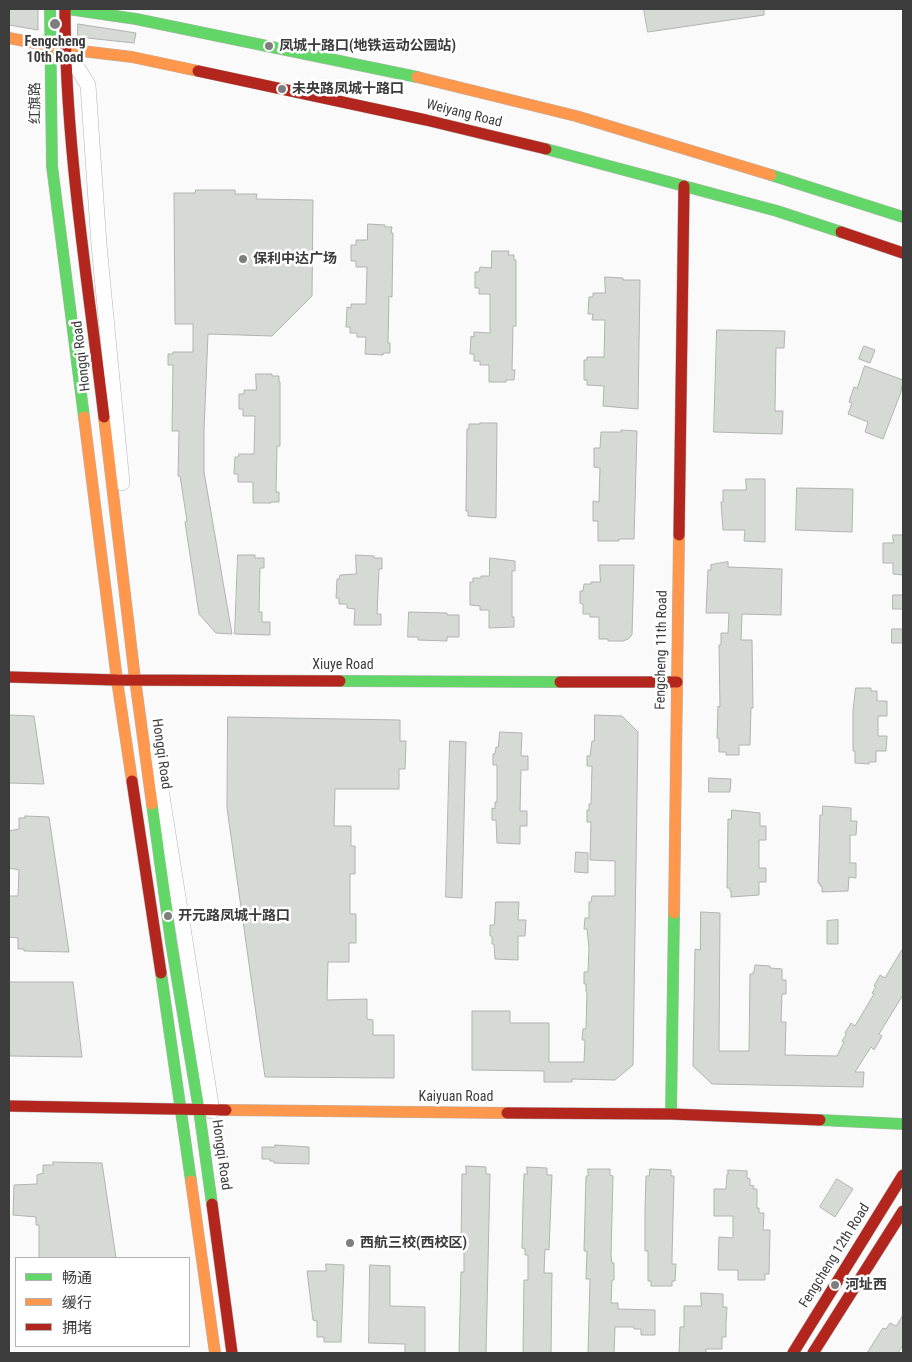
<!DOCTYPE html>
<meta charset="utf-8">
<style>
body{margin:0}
#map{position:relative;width:912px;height:1362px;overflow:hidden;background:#f9faf9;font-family:"Roboto Condensed","Noto Sans SC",sans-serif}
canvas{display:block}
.frame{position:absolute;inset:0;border:10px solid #3b3c3b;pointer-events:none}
.legend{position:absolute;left:15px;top:1257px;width:175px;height:90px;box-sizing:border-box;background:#fff;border:1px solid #b1b1b1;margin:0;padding:6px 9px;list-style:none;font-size:15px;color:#3b3c3b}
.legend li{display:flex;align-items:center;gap:10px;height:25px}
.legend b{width:25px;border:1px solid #b1b1b1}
</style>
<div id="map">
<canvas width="912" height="1362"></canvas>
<div class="frame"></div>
<ul class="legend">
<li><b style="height:6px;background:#63d668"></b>畅通</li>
<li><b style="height:6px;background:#ff974d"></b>缓行</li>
<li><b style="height:6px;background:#b3261e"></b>拥堵</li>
</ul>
</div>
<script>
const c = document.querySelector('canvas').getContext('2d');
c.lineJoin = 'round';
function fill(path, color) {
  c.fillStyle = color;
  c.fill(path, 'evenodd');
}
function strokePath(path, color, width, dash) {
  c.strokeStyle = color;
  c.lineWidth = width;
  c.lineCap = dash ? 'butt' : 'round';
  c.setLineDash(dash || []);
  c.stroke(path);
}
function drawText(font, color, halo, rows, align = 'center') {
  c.font = font + ' "Roboto Condensed","Noto Sans SC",sans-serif';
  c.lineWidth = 5;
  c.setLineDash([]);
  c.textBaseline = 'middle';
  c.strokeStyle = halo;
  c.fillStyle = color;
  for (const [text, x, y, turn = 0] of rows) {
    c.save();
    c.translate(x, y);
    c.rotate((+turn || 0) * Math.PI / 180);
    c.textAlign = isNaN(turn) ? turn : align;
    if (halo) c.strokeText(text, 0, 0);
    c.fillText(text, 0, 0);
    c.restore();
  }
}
const building = new Path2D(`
 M9 9H38V30L9 25Z
 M644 9H764V15L648 32Z
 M78 24 136 33 134 43 78 37Z
 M196 190H235V194H257L256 199 313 200 312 296 272 336 208 334 204 430V472L232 634 216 633 199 614 185 522 187 521 180 476H178L179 431H172L173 365H168V354H173V352H193V324H175L174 193H195Z
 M368 224 385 225V227H392L391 233H393L392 297 389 296 388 343H390V353H383V355L365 354 366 337H357V333H350V327H346L347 307 351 308V304H366L367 267H356V261H351V245H356V240H367Z
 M492 251H509L508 255H514V260H516V326H513L512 370H515L514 380H506V382H489V365H480V361H474V354H470L471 336 474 337V332L490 333V294H479V288H475V272H479L480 267 491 268Z
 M605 277 623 278V280H640L638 409 603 406 604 386 587 385V380H584V360H587V357H604L605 320H592L593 314H588L589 297H593V293H605Z
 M717 330 785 331 784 348H776L775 407V411H783L782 434 714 432Z
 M864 346 875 350 870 363 859 359Z
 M865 366 903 380 901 392 883 439 865 432 868 422 848 414 852 403 849 402 854 387 857 388Z
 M256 374H272V376H279V382H280V446H277L276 492H279V502H271V503H253V482H238V474H234L235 457H238L239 454H254L255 416H243V409H239V394H244V390H256Z
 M480 423H497L496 518 468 516V511H466L467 429H469V424H480Z
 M621 430 637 431 634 539H619V541H598V521H593V501L599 502 600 468 594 467V448H600L601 432H621Z
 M746 479H765V542L744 541 745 530H723L721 502H723V490H746Z
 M797 488 853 489 852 532 796 530Z
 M893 535H903V575L893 574V563H883V543H893Z
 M238 555H255V558H264V568H260L259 612H262V622H270V635L235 634Z
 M356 555 374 556V558H382V569H379L377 614H381V625H354L355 609 347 608V604H339V598H336L337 579H339L340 575 356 574Z
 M490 558 515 561V571H512V617H514V627L489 628V610H480V606L470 605V582H473V578H481V576H489Z
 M728 562V567L782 569 781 615 742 614 741 640H752L753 708H751L750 745H739V755H726V752H719V738H717L718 706 720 707 719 645H721V633H728L729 613H706L708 570H711V565Z
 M600 565H634L632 635 628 639 623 641H608V639H599V617H590V614H583V604L580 603V591H583L584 584H591V582H600Z
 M893 595H903V609H893Z
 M409 612 447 613V615H459V637H447V641L418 640V637H408Z
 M892 629H903V643H892Z
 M856 688H871V691H877V701H887V716H878V736H887L886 751H876V762H869V764L855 763V751H853V711Z
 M9 715 34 716 44 784 9 783Z
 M595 715 622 716 638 732 633 1065 615 1080 572 1079V1082H544V1071L472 1070V1011H510V1023H549V1062H584L585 1040H582L583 1029H586L587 992H586V984H584V972H588L589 948 587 929H584L585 918H589V902H591L592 896H615V861L590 860 591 822H587V810H589V804H591L592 766H587V756H590L592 741H594Z
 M228 717 400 720V741H406L405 769H399V789H335L334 826H351V846H355V874H350V914H356V943H349V962H328L327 1000 367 999V1019L373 1020V1035H394V1078L265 1077 227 808Z
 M500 732 522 733 521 756H528V770H521L520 811H527V826H520V844L497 843 496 820H492V808L495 809V802H497V765H493V754H495L496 747H498Z
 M450 741 466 742 462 898 446 897Z
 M709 778 731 779 730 792H709Z
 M823 806 851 808V821H857L856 835H850V863H856V878L849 877 848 891 822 892V886H820V883H818L820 815H822Z
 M732 810 760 813V826H766V840H759V868H766V882H759V895L731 897V891H730V888H727L728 819H731Z
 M25 816 49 817 69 952 24 951V949H18V938L9 937V896H18L19 870 9 868V831L19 829V818H25Z
 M576 852 588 853V873L575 872Z
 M496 902H519L518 920H526L525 936H518V960L495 959 494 944H492V936H490V925H494Z
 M701 912 720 913 719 1051H749L750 974H753V972H754L755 965 770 966V968L782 969V980H786V994H782L781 1022H786L785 1055 837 1056 844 1042 842 1041 846 1035 845 1033 851 1023 855 1026 874 994 872 993 876 987 874 986 880 975 885 978 903 948V995L879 1034 882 1036 874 1050 871 1047 855 1072H864L863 1087 712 1084 693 1066 695 949 700 950Z
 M838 920V944H827V921Z
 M9 982H73L82 1057 9 1056Z
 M275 1145 309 1147V1164L274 1163V1161H270V1159H262V1147H275Z
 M53 1162 102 1163 116 1258H39V1225H36V1217L13 1215 14 1185 37 1184V1175L43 1173V1165H53Z
 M466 1166 486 1167V1174H490L486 1353H459L461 1272H464V1248H461L462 1174H466Z
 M527 1167 547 1168V1175H552L549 1250 545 1249 544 1273H552L551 1353H523L524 1280H528V1255H525V1249L522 1248 523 1204 524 1174H527Z
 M588 1169H610V1175L613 1176 611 1256 612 1263H614V1280H612L611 1303H618V1309L655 1310V1335H641V1329H634V1327H615L614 1353H588L590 1279H586L587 1251H584L586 1176H588Z
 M650 1169 671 1170V1176H674L672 1258V1264H676L675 1281H672V1286H651V1281H648V1251H645V1210L646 1176H649Z
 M728 1170 747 1171V1178L750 1179V1185L754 1186 753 1189H757V1208H759V1213H764L763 1230H770L769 1274H765V1280H738V1270H718L719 1237 733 1238V1216H714V1189H726L727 1174H728Z
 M837 1179 853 1189 835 1217 820 1207Z
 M326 1264 344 1265 341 1342H324V1337H317V1321L313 1320 307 1271H326Z
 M370 1265 390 1266V1306L425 1307V1353H405V1344L369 1343Z
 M701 1293 723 1294V1307H727L726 1324V1337H722V1349H706V1353H679L680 1327H684V1306H701Z
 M903 1315V1345L898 1353H867L883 1328 886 1329 890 1323 896 1326Z`);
fill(building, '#d5dbd4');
strokePath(building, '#b2b2b2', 1);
const street = new Path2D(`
 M67 51 88 85 99 245 122 483
 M155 752 212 1111`);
const fast = new Path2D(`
 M50 9 52 166 84 417
 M68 9 136 19 417 77
 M546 149 777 211 841 232
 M771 175 903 217
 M340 681 560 682
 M152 804 171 942 199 1110 212 1204
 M161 973 191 1181
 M671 1114 674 913
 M820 1120 903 1124`);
const slow = new Path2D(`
 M9 38 65 49 132 57 198 71
 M417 77 576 116 771 175
 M84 417 117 680 132 781
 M104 417 135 679 152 804
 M674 913 679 535
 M226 1110 507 1113
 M191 1181 215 1353`);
const jam = new Path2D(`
 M65 9C65 144 88 283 104 417
 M198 71 426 120 546 149
 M841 232 903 253
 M679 535 684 186
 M9 677 117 680 340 681
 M560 682H677
 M132 781 161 973
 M9 1106 226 1110
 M507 1113 671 1114 820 1120
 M212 1204 232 1353
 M793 1353 903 1175
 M813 1353 903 1211`);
strokePath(street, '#b4b4b4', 16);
strokePath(fast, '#b4b4b4', 12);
strokePath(slow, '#b4b4b4', 12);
strokePath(jam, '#b4b4b4', 12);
strokePath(street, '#fefefe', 15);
strokePath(fast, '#63d668', 11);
strokePath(slow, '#ff974d', 11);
strokePath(jam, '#b3261e', 11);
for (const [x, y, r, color] of [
 [55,24,6,"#7e7e7e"],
 [269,46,5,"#7e7e7e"],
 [282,89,5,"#7e7e7e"],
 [243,259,5,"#7e7e7e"],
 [168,916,5,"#7e7e7e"],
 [350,1243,5,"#7e7e7e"],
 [835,1285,5,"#7e7e7e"]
]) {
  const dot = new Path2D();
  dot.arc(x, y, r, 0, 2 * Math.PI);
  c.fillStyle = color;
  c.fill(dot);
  strokePath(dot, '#fff', 2);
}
drawText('bold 14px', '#3b3c3b', '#fff', [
 ["Fengcheng",55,42,"center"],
 ["10th Road",55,58,"center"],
 ["凤城十路口(地铁运动公园站)",279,46],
 ["未央路凤城十路口",292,89],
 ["保利中达广场",253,259],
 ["开元路凤城十路口",178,916],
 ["西航三校(西校区)",360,1243],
 ["河址西",845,1285]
], 'left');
drawText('14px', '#3b3c3b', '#fff', [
 ["红旗路",36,103,-91],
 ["Weiyang Road",464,114,14],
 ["Hongqi Road",82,356,-97],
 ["Fengcheng 11th Road",662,650,-89],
 ["Xiuye Road",343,665],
 ["Hongqi Road",161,754,82],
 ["Kaiyuan Road",456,1097],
 ["Hongqi Road",221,1155,82],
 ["Fengcheng 12th Road",835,1256,-58]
]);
</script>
